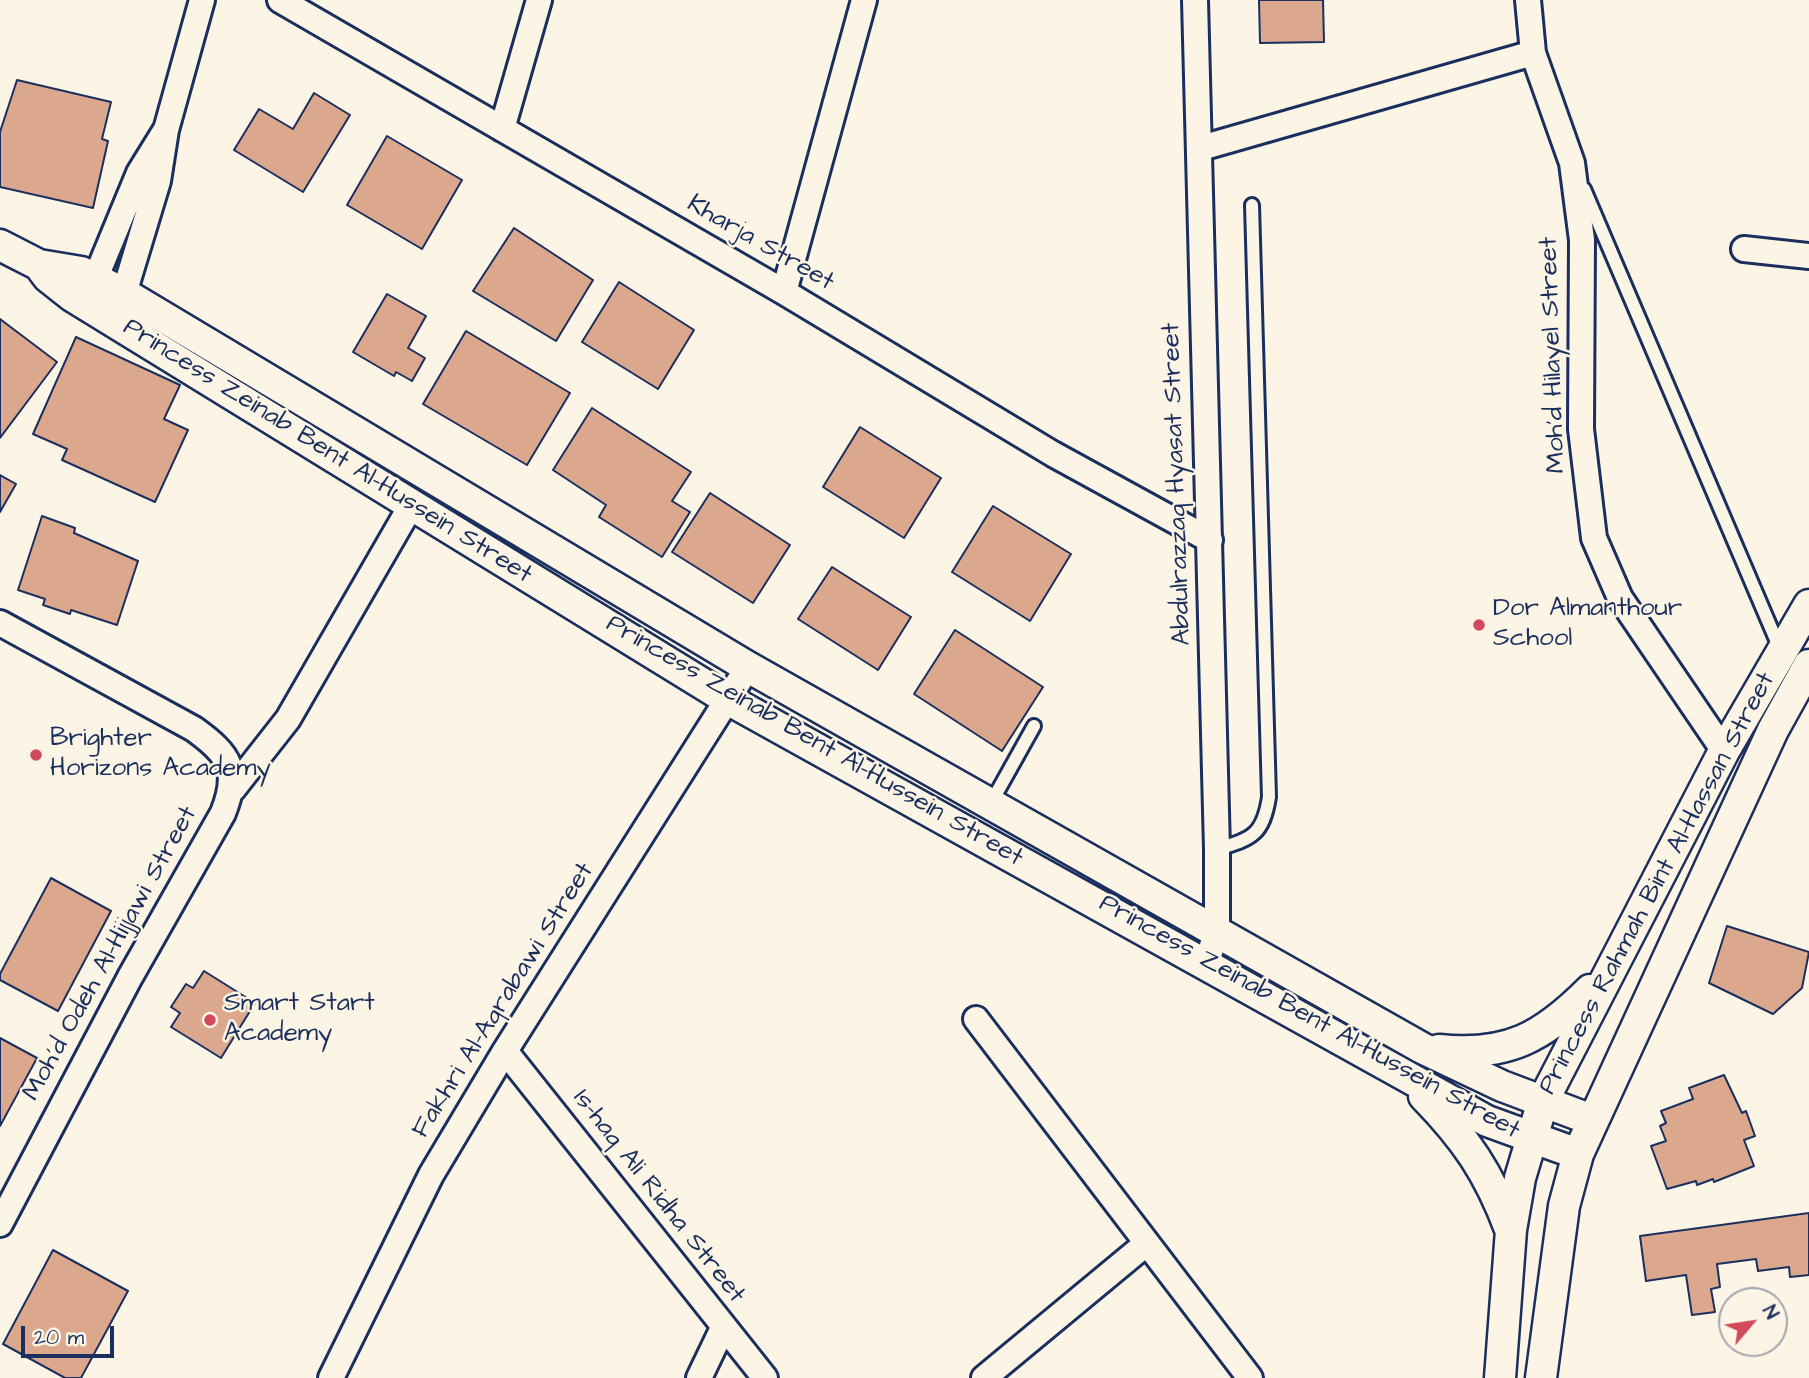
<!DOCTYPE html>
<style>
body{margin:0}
#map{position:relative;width:1809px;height:1378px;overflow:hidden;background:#fcf5e5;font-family:"Architects Daughter",sans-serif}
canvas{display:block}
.north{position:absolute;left:1718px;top:1287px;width:70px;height:70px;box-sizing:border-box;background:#fcf5e5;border:2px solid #a2a6af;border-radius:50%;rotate:61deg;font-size:19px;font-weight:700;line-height:28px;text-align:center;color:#1b2f5e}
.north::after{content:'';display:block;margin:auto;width:24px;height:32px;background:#d1495b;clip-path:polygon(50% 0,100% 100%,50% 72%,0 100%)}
.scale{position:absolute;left:21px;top:1326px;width:93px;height:32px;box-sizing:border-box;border:4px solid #1b2f5e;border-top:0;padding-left:9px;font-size:21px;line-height:24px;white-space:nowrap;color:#1b2f5e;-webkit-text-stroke:5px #fcf5e5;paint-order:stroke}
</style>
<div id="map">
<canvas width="1809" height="1378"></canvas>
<div class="north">N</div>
<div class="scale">20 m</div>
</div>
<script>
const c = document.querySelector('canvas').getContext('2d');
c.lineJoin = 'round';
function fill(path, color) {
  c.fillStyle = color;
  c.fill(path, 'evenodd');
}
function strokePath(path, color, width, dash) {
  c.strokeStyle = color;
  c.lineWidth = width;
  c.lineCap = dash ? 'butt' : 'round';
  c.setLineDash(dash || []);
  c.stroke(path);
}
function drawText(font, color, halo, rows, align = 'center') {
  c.font = font + ' "Architects Daughter",sans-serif';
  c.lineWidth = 5;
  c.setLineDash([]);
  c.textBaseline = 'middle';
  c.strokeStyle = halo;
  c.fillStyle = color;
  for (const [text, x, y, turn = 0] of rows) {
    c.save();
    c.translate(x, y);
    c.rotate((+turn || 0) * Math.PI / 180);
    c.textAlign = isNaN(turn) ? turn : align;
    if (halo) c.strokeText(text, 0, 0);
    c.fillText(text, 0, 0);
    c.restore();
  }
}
const building = new Path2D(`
 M1259 0H1323L1324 42 1260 43Z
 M17 80 111 102 102 139 108 141 93 208 0 187V132Z
 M314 93 350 115 303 192 234 150 259 109 293 129Z
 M387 136 462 180 422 249 347 205Z
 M514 228 593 280 556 341 473 291Z
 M619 282 694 330 658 389 582 342Z
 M387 294 426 316 408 348 425 358 412 381 396 372 394 376 353 352Z
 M0 319 57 362 0 438Z
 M466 331 570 393 527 465 423 404Z
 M76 337 180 385 164 419 188 430 155 502 62 460 67 449 33 434Z
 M592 408 691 472 672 501 690 512 662 557 599 517 606 505 553 470Z
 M860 427 941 478 904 538 823 487Z
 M0 475 16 484 0 512Z
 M710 493 790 545 753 603 672 552Z
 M993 506 1071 554 1030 621 952 572Z
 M42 516 75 528 74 533 138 561 117 625 71 610 70 614 43 605 45 599 18 590Z
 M832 567 911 617 878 670 798 619Z
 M955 630 1043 687 1002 751 914 694Z
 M51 878 111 911 58 1011 0 980V974Z
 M1727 926 1809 952 1802 988 1773 1014 1709 983Z
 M204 971 255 1003 221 1058 171 1027 180 1013 171 1007 186 984 193 988Z
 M0 1038 37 1058 0 1126Z
 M1724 1075 1742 1113 1746 1111 1755 1136 1744 1140 1754 1166 1714 1182 1713 1179 1697 1185 1696 1181 1667 1189 1651 1146 1666 1141 1660 1126 1666 1123 1661 1111 1693 1099 1689 1088Z
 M1809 1213V1275L1790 1277 1789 1267 1758 1271 1756 1259 1717 1264 1720 1287 1711 1289 1715 1312 1692 1315 1686 1275 1646 1281 1640 1236Z
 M53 1250 128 1291 81 1378H65L3 1344Z`);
fill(building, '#dba88e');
strokePath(building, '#1b2f5e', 2);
const service = new Path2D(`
 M1584 189 1780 649
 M991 803 1034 726
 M1217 849C1251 839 1263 836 1269 797L1252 205`);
const minor = new Path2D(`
 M280 0 784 292 1053 454 1210 540
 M1195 0 1217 849V930L1206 965
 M1528 0 1533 53 1572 163 1582 240 1581 429 1594 538 1620 598 1724 751
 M502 129 539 0
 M1201 148 1533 53
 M1744 249 1809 256
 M784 292 864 0
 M89 294 139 173 165 131
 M119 310 158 181 166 130 202 0
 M0 623 194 729C230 755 240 770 223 813L130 977 0 1224
 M233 789 288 719 412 504
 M976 1019 1250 1378
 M505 1051 765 1378
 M331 1378 431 1175 505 1051 748 667
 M699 1378 723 1328
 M984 1378 1147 1243`);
const tertiary = new Path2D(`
 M0 245 39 265 81 272 125 294 748 667 1422 1048 1502 1086 1592 1120
 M39 265 48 277 72 296 729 700 1487 1121 1578 1154
 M1439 1050C1508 1057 1543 1037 1590 990
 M1424 1096C1466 1139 1489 1173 1510 1229
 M1500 1378 1511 1230 1520 1178 1543 1101 1724 751 1809 605
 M1541 1378 1564 1206 1578 1154 1773 730 1809 665`);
strokePath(service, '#1b2f5e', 18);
strokePath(minor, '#1b2f5e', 30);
strokePath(tertiary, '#1b2f5e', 35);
strokePath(service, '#fcf5e5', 12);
strokePath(minor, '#fcf5e5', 24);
strokePath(tertiary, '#fcf5e5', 30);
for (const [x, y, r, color] of [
 [1479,625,7,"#d1495b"],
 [36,755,7,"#d1495b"],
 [210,1020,7,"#d1495b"]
]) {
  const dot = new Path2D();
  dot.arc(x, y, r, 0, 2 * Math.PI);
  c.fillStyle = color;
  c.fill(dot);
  strokePath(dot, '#fcf5e5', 2.5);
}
drawText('26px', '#1b2f5e', '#fcf5e5', [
 ["Kharja Street",760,244,30],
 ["Moh'd Hilayel Street",1554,355,-92],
 ["Princess Zeinab Bent Al-Hussein Street",327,452,32],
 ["Abdulrazzaq Hyasat Street",1178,484,-92],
 ["Princess Zeinab Bent Al-Hussein Street",814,742,30],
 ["Princess Rahmah Bint Al-Hassan Street",1658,884,-62],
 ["Moh'd Odeh Al-Hijjawi Street",111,954,-61],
 ["Fakhri Al-Aqrabawi Street",504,1001,-58],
 ["Princess Zeinab Bent Al-Hussein Street",1309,1018,29],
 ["Is-haq Ali Ridha Street",658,1197,52]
]);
drawText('26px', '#1b2f5e', '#fcf5e5', [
 ["Dor Almanthour",1493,610],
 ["School",1493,640],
 ["Brighter",50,740],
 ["Horizons Academy",50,770],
 ["Smart Start",224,1005],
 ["Academy",224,1035]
], 'left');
</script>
